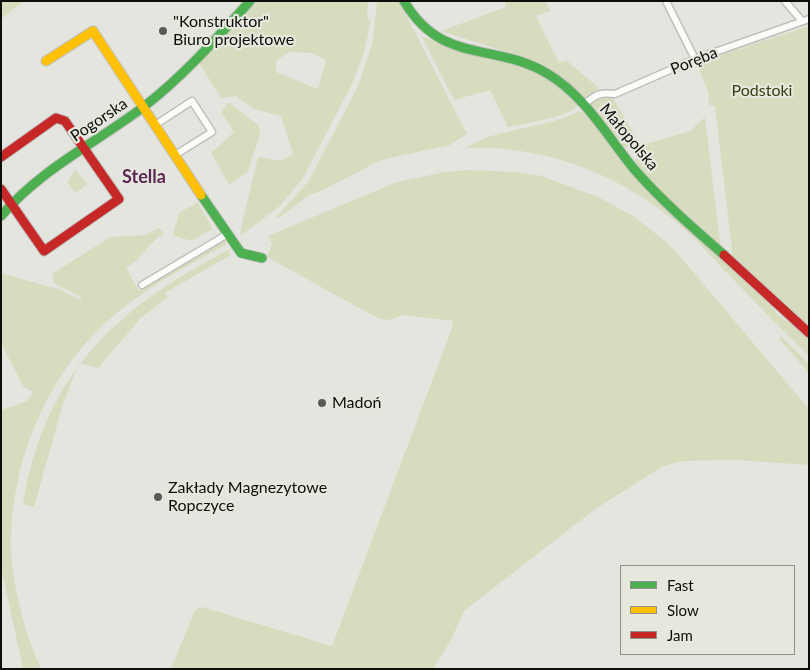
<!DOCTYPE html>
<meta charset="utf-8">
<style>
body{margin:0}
#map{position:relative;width:810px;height:670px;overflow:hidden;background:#e5e5e0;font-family:Lato,sans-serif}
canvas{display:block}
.frame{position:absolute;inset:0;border:2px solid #0e0f0b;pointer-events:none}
.legend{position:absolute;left:620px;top:565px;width:175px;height:90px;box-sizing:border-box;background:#e6e8dd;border:1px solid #909189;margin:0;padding:6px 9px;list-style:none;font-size:15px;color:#0e0f0b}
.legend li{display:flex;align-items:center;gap:10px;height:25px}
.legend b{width:25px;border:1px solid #909189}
</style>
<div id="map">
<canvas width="810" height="670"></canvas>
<div class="frame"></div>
<ul class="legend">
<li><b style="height:6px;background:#4caf50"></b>Fast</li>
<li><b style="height:6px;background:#ffc107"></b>Slow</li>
<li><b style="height:6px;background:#c62828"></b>Jam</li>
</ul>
</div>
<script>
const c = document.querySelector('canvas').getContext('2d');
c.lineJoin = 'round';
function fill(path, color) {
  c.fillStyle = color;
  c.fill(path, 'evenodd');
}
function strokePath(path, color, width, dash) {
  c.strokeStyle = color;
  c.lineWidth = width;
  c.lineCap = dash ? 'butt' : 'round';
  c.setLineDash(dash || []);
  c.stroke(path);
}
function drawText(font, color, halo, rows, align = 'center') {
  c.font = font + ' Lato,sans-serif';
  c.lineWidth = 4.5;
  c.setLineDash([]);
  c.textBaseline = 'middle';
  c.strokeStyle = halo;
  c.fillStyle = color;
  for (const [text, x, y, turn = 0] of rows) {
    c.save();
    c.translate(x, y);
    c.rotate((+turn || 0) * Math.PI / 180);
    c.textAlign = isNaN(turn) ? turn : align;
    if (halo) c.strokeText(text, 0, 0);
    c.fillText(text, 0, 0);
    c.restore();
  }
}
fill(new Path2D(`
 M1 1H24L1 19Z
 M255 1H368L367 18 371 20 364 52 353 82 303 178 280 206 242 235 240 232 258 157 281 161 293 154 281 116 254 109 236 96 221 98 199 63ZM289 52 311 53 326 60 318 89 276 72V61Z
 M377 1H398L401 5 467 134 450 145 381 160 319 192 311 194 280 217H276L308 182 357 88 372 45Z
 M505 1H546L550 11 536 16 559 63 566 60 599 88 583 100 552 70 531 60 441 31 506 7Z
 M809 26V328L733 259 715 106 709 105 708 92 696 61H702Z
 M422 37 533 71 553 82 578 105C571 117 522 124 508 127L490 90 454 100Z
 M602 95 613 98 639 142 624 148 595 116 588 104Z
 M229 102 259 126 260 134 248 172 229 185 211 153 234 132 221 112Z
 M579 111 585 113 640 179 685 228 762 293 778 315 809 337V356C783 331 758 306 734 280 716 262 700 243 681 226 619 174 546 145 465 148 501 126 544 130 579 111Z
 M705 117 721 251 686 218 636 164 635 147 690 131Z
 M75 170 88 184 75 193 67 182Z
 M469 170 517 172 542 176 598 197 633 216 665 241 678 254 809 409V465L735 460 684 461 663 466 594 510 464 611 451 640 433 669H171L195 610 202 607 332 646 452 328 453 321 403 315 389 320 379 319 267 257 272 244 268 236 397 182 445 172Z
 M198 202 213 229 191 241 173 235 179 213Z
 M159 228 164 233C149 243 141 259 126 268L139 291 224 239 227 244C183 268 134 294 98 330 36 392 1 491 14 578 19 610 28 639 41 669H23L1 567V410L27 401 33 392 23 386 1 343V273L61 290 82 301 80 296 55 284 52 274 110 237 146 235Z
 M230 249 229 256 165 293 168 297 140 319 98 368 79 363 63 404 34 507 23 504C44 374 117 307 230 249Z
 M781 336 809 364V373L779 339Z`), '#d8dcbf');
const street = new Path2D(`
 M666 1 695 59
 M785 1 802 21
 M583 105C596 95 598 92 615 94L695 59 809 19
 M155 125 192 101 212 132 175 155
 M142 285 226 235`);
const fast = new Path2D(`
 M404 1C442 66 494 41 548 74 585 96 607 136 634 169 661 200 693 228 724 255
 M201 195 241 253 262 258
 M1 216C41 169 94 144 142 108 183 77 216 39 250 1`);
const slow = new Path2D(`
 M46 61 93 31 201 195`);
const jam = new Path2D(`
 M1 157 56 118 65 121 119 199 44 251 1 189
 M724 255 809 333`);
strokePath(street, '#bfc0bc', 9);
strokePath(fast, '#bfc0bc', 11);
strokePath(slow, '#bfc0bc', 11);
strokePath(jam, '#bfc0bc', 11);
strokePath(street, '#fbfbfa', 6);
strokePath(fast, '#4caf50', 9);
strokePath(slow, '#ffc107', 9);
strokePath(jam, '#c62828', 9);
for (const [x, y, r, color] of [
 [163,31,5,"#595a56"],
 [322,403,5,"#595a56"],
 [158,497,5,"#595a56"]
]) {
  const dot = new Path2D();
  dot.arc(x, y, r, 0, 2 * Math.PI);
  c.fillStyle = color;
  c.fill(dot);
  strokePath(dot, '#e6e8dd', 2);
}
drawText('16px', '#0e0f0b', '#e6e8dd', [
 ["\"Konstruktor\"",173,22],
 ["Biuro projektowe",173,40],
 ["Madoń",332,403],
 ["Zakłady Magnezytowe",168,488],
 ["Ropczyce",168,506]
], 'left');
drawText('16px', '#0e0f0b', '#e6e8dd', [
 ["Poręba",694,61,-22],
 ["Pogorska",99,120,-34],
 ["Małopolska",629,137,50]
]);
drawText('16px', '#393e14', '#e6e8dd', [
 ["Podstoki",762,91]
]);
drawText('bold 18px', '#5d2754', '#e6e8dd', [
 ["Stella",144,177]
]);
</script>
